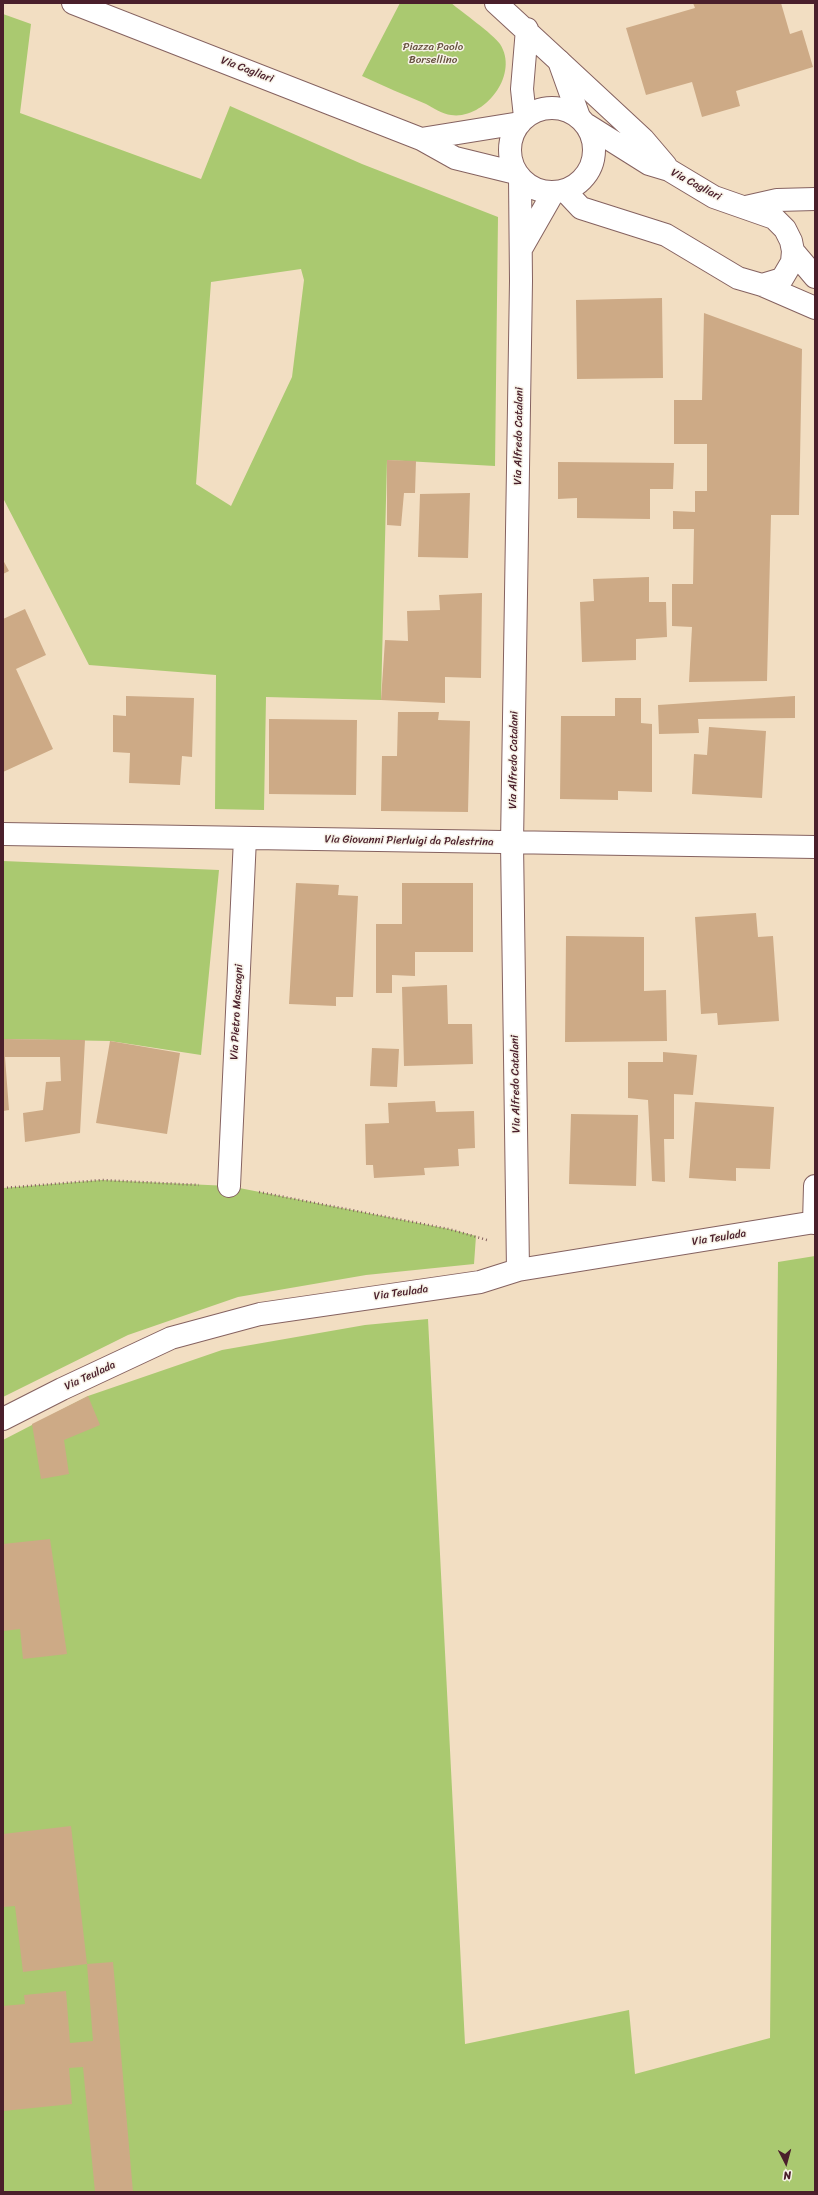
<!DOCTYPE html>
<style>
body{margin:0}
#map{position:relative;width:818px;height:2195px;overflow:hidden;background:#f2dec2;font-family:Sriracha,sans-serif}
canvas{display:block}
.frame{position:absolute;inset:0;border:4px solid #4a1f2b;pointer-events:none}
.north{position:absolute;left:766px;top:2143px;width:40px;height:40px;-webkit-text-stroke:3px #f7f3e8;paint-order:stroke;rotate:174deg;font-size:11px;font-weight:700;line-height:16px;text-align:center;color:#4a1f2b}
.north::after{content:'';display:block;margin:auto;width:14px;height:18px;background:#4a1f2b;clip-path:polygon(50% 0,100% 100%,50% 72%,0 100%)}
</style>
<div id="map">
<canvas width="818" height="2195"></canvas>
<div class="frame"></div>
<div class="north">N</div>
</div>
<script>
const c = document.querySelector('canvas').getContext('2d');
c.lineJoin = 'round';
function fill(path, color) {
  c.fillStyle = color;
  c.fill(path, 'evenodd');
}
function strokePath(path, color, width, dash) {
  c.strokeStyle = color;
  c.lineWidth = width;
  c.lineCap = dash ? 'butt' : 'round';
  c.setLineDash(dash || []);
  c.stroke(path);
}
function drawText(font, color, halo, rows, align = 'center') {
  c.font = font + ' Sriracha,sans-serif';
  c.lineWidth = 3;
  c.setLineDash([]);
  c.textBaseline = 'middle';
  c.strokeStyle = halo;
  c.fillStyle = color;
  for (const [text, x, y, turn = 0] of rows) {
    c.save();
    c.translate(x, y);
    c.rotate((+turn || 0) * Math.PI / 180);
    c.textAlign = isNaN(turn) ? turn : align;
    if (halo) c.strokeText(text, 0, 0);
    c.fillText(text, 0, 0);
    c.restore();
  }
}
fill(new Path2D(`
 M400 3H451C462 12 493 34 500 44 520 75 484 120 451 115 443 114 433 108 426 104 405 95 383 86 362 76Z
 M3 14 31 24 20 113 201 179 230 106 362 164 498 217 495 466 387 460 381 700 266 697 264 810 215 809 216 675 89 665 3 498ZM301 269 304 280 292 377 231 506 196 484 211 282Z
 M3 861 219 870 201 1055 110 1041 3 1039Z
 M102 1180 229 1186 449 1229 476 1236 474 1264 366 1275 238 1297 128 1335 3 1397V1188Z
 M815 1256V2192H3V1440L88 1396 222 1350 365 1325 428 1319 465 2044 629 2010 635 2074 770 2038 778 1262Z`), '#aac970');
fill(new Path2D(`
 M693 3H781L790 34 802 30 813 67 736 91 740 106 702 117 692 82 646 95 626 28 695 8Z
 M662 298 663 378 577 379 576 300Z
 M704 313 802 349 799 515H771L767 681 689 682 692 627 672 626V584H693L694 529H673V511L695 512V491H707V444H674V400H702Z
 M387 460 416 461 415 493H404L401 526 387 525Z
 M558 462 674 463 673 489H650V519L577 518V498L558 499Z
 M470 493 468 558 418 557 420 494Z
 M3 560 9 571 3 574Z
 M649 577V602H666L667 637 636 639V660L582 662 580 602 594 601 593 579Z
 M482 593 481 678 445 677V703L381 700 385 640 408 641 407 611 440 610 439 595Z
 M25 609 46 655 16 669 53 749 3 772V619Z
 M126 696 194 698 192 757 182 756 180 785 129 783 130 753 113 752V715L126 716Z
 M795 696V718L698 719 699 733 659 734 658 705Z
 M615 698H641V723L652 724V792L618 791V800L560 799 561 716H615Z
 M398 712H439L438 720 470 721 468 812 381 811 382 756H397Z
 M269 719 357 720 356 795 269 794Z
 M709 727 766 731 762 798 692 794 694 754 707 755Z
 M296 883 339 885 338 895 358 896 353 997H336V1006L289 1004Z
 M402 883H473V952H415V976L392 975V993H376V924H402Z
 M756 913 758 937 773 936 779 1021 718 1025 717 1013 701 1014 695 917Z
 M566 936 644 937V991L666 990 667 1041 565 1042Z
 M447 985 448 1024H472L473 1064 404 1066 402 987Z
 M3 1039 85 1040 80 1133 25 1142 23 1113 43 1110 46 1082 61 1081 60 1057H5L9 1110 3 1111Z
 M110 1041 180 1053 167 1134 96 1123Z
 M372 1048 399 1049 397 1087 370 1086Z
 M663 1052 697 1055 693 1095 674 1094V1139H664L665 1182 652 1181 648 1100 628 1098V1062H663Z
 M435 1101 436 1112 474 1111 475 1148 458 1149 459 1166 424 1168 425 1175 374 1178 373 1165H366L365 1124 389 1123 388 1103Z
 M695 1102 774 1107 770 1169 736 1168V1181L689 1178Z
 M571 1114 638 1115 636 1186 569 1184Z
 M88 1396 100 1425 64 1440 69 1474 41 1479 32 1424Z
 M50 1539 67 1654 23 1659 20 1629 3 1631V1544Z
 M71 1826 87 1964 113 1962 133 2192H95L83 2067 69 2068 72 2104 3 2111V2006L25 2004 24 1995 66 1991 70 2043 93 2041 87 1964 23 1972 15 1906 3 1907V1834Z`), '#cdaa86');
const street = new Path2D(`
 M496 3 559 61 579 117
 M525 117 522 89 527 29
 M746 207 777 200 815 199
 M521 249 553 193
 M3 834 815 847
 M229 1186 245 838
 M814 1223 815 1186
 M518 1270 512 843 521 281 520 178
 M3 1419 62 1389 171 1338 260 1314 480 1282 518 1270 815 1222`);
const secondary = new Path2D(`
 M73 3 421 139 455 158 516 173
 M559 61 643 139 666 166
 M510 150a42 42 0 1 1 84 0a42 42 0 1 1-84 0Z
 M587 125 649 164 669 170 714 197 774 218 785 229 791 241 793 251 792 262 782 279 762 285
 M421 139 520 123
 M565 191 581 208 666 235 738 278 762 285 815 308
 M793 251 815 277`);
strokePath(street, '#856260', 24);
strokePath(secondary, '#856260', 24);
strokePath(new Path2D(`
 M3 1188 102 1180 199 1185
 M259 1192 449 1229 487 1240`), '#856260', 2.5, [1, 3]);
strokePath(street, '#fff', 22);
strokePath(secondary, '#fff', 22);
drawText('11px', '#675240', '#f7f3e8', [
 ["Piazza Paolo",433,47],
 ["Borsellino",433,60]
]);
drawText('11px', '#4a1f2b', '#f7f3e8', [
 ["Via Cagliari",247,70,21],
 ["Via Cagliari",696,185,28],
 ["Via Alfredo Catalani",519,436,-89],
 ["Via Alfredo Catalani",514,760,-89],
 ["Via Giovanni Pierluigi da Palestrina",409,841,1],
 ["Via Pietro Mascagni",237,1012,-87],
 ["Via Alfredo Catalani",516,1084,-91],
 ["Via Teulada",719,1238,-9],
 ["Via Teulada",401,1293,-8],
 ["Via Teulada",90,1376,-25]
]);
</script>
